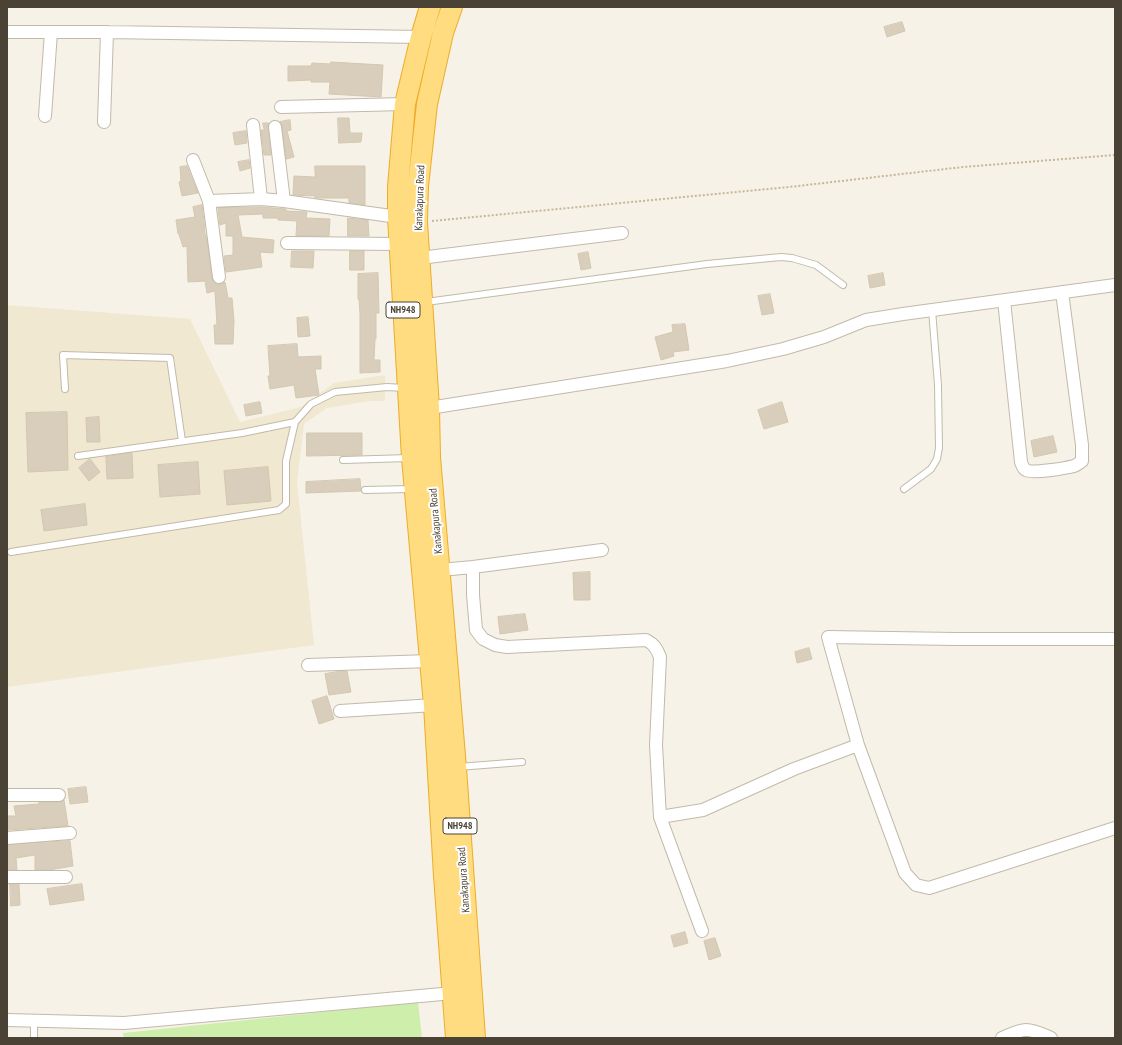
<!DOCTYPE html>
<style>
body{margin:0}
#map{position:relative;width:1122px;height:1045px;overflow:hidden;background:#f6f2e8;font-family:"PT Sans Narrow",sans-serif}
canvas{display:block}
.frame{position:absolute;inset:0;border:8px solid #4a4335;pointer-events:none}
</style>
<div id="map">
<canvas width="1122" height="1045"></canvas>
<div class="frame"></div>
</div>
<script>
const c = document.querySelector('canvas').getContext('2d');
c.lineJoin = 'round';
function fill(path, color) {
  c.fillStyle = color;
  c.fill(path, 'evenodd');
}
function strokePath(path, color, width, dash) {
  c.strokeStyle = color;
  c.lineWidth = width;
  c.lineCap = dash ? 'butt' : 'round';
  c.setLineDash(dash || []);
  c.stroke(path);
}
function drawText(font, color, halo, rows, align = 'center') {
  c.font = font + ' "PT Sans Narrow",sans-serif';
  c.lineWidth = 4;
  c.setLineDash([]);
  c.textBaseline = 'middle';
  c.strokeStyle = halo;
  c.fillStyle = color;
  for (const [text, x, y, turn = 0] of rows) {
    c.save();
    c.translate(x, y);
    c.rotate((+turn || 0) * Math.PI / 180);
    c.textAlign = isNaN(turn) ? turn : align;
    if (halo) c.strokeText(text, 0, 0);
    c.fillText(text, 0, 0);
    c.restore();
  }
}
fill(new Path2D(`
 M7 305 190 319 240 422 301 407 334 383 385 375V401H369L327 408 304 424 297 482 314 645 7 687Z`), '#f0e8d0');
fill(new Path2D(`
 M418 1002 422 1038H124L123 1033Z`), '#ceeeac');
const building = new Path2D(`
 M902 22 905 31 887 37 884 27Z
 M331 62 383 65 381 97 329 94 330 82H311V80L288 81V66H311L312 63 331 64Z
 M338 118H349L350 133H362L361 142 339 143Z
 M290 120 291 130 287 131 294 157 286 159 282 126 280 122Z
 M263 123H269L268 128 271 155H264L261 130H264Z
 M246 131 247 143 235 145 233 133Z
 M249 160 250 168 240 171 238 162Z
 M187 166 198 193 182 196 179 182 181 181 180 167Z
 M315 166H365V205L349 203V198H315V196L293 195 294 176 315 177Z
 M202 205 205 230H204L207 240 212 278 213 282 217 284H220L225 282 228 298H232L234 321 233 344H215L214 325H217L215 291 207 293 205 281 188 282 187 246 183 247 179 234H178L176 220 195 217 193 207Z
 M261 207 286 209V211L307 212 306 218 330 219 329 236H296L297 221 278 220V218H263V214L238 215 242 237 274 240 273 253 260 252 262 267 226 272 224 256 233 255V236H226V223L220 225 218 208Z
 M348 218 368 220 369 236H348Z
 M292 251H314L313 268 291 267Z
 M350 251H364V270H350Z
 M588 252 591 268 581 270 578 254Z
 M378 273 379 313H376V339H375L374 360H380V372L360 373V314L359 299H358V274Z
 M883 273 885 285 870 288 868 276Z
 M770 294 774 313 762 315 758 296Z
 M308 317 310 336 298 337 297 318Z
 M685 324 689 350 673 352 674 356 661 360 655 337 673 332 672 325Z
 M297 344 298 357 321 356V369H315L319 395 296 398 294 385 270 389 268 376H270L268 346Z
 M260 402 262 413 246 416 244 405Z
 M782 402 788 422 764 429 758 410Z
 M67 412 68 470 28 472 26 413Z
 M99 417 100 442H87L86 418Z
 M307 433H362V455L307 456Z
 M1053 436 1057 452 1034 457 1031 441Z
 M132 453 133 478 107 479 106 457Z
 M90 459 100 472 89 481 79 468Z
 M198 462 200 494 160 497 158 465Z
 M268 467 271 501 227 505 224 471Z
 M360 479 361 491 306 493V482Z
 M85 504 87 525 44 531 41 510Z
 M590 572V600H574L573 573Z
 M525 614 528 630 500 634 498 617Z
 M809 648 812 659 797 663 795 652Z
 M342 671H347L351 692 329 695 325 674Z
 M327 696 334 719 319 724 312 701Z
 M86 787 88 802 70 804 68 789Z
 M64 800 68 826 7 830V816H16L14 806 39 804V802H59Z
 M70 841 73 866 49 870H35V855L16 858 17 870H7V845Z
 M10 884H19L20 905 11 906Z
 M82 884 84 900 50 905 47 889Z
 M685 932 688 943 674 947 671 936Z
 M715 938 721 956 709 960 704 941Z`);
fill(building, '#d9cebc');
strokePath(building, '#d4c7ae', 1);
const service = new Path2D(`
 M426 302 707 264 781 257 792 258 816 265 843 285
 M65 389 63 355 170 358 182 441
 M78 456 242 433 295 422
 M343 460 409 458
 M904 489 931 469 937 459 939 448 938 385 932 310
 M365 490 411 489
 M11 552 279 510 286 504V461L295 422 311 404 335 392 387 387 405 388
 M458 767 522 762
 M34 1038V1021`);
const minor = new Path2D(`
 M7 32H107L421 37
 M281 107 405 104
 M45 116 51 32
 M104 122 107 32
 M253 125 261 199
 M275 127 284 201
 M193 160 209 201 219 277
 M209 201 261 199 284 201 398 217
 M287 243 399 244
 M420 258 622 233
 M1004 300 1021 462C1022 465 1023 469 1026 470 1032 474 1066 468 1074 466 1077 465 1079 463 1082 461V445L1062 292
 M429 408 727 361 783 349 824 337 866 320 903 314 1115 285
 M473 567 602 550
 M440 570 473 567V595L476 630 483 639 495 645 507 647 646 640C654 644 657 649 660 657L656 745 660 817 703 810 794 769 858 745
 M1115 639H955L828 637 858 745 905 873 916 885 929 888 1115 828
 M308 665 430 661
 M340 711 434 705
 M7 795H59
 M660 817 702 931
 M7 838 70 833
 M7 877H66
 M7 1020 124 1023 453 993
 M1002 1038C1009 1035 1019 1030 1026 1030 1035 1030 1044 1035 1051 1038`);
const trunk = new Path2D(`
 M430 7 421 37 405 104 398 187V217L412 458 434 705 444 876 456 1038
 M452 7 443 33 427 104 418 186 417 222 429 408 430 457 456 768 475 1038`);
strokePath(service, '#c2baa9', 8);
strokePath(minor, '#c2baa9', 14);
strokePath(trunk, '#eeac29', 22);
strokePath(new Path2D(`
 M432 221 789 187 963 167 1115 155`), '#c6b799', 2, [2, 2]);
strokePath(service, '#fff', 6);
strokePath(minor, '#fff', 12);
strokePath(trunk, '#ffdc80', 20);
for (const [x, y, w] of [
 [403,310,34],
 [460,826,34]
]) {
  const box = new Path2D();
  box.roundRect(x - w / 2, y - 8, w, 16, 3);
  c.fillStyle = '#fff';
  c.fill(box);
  strokePath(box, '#4a4335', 1);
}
drawText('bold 10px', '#4a4335', null, [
 ["NH948",403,310],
 ["NH948",460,826]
]);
drawText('11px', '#4a4335', '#fff', [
 ["Kanakapura Road",420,198,-88],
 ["Kanakapura Road",436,521,-95],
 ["Kanakapura Road",464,880,-94]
]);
</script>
